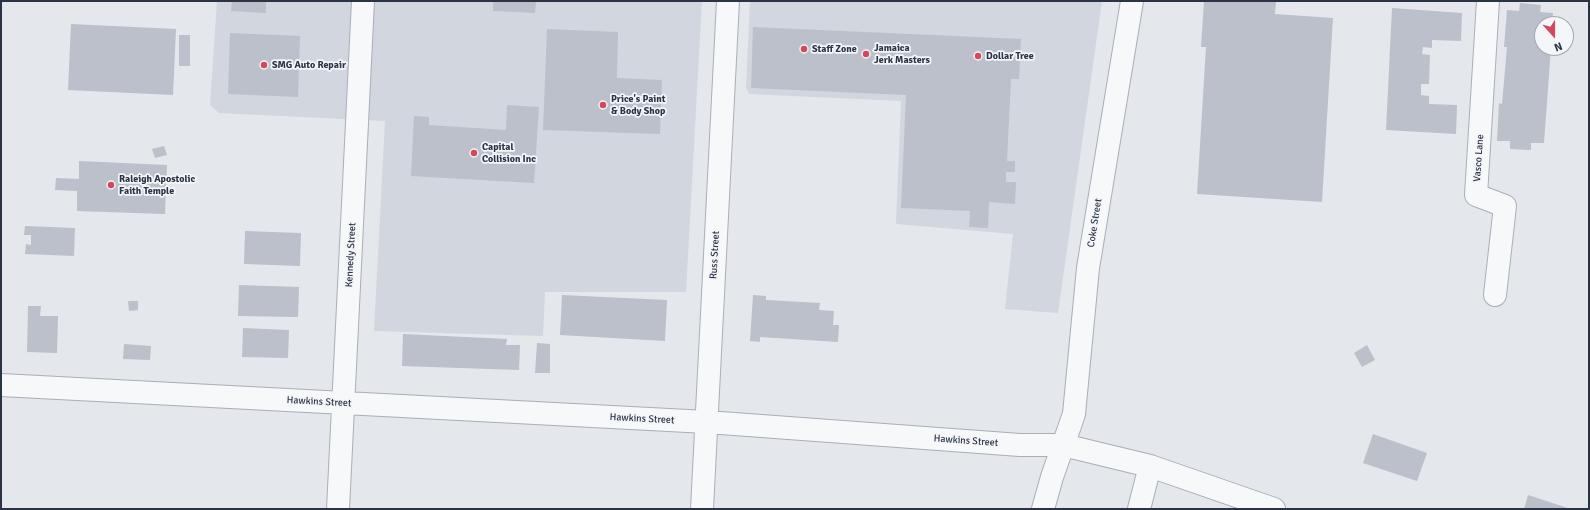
<!DOCTYPE html>
<style>
body{margin:0}
#map{position:relative;width:1590px;height:510px;overflow:hidden;background:#e4e7ec;font-family:Signika,sans-serif}
canvas{display:block}
.frame{position:absolute;inset:0;border:2px solid #2b3445;pointer-events:none}
.north{position:absolute;left:1534px;top:16px;width:40px;height:40px;box-sizing:border-box;background:#f4f6f9;border:1px solid #a4a8b1;border-radius:50%;rotate:159deg;font-size:11px;font-weight:700;line-height:16px;text-align:center;color:#2b3445}
.north::after{content:'';display:block;margin:auto;width:14px;height:18px;background:#d1495b;clip-path:polygon(50% 0,100% 100%,50% 72%,0 100%)}
</style>
<div id="map">
<canvas width="1590" height="510"></canvas>
<div class="frame"></div>
<div class="north">N</div>
</div>
<script>
const c = document.querySelector('canvas').getContext('2d');
c.lineJoin = 'round';
function fill(path, color) {
  c.fillStyle = color;
  c.fill(path, 'evenodd');
}
function strokePath(path, color, width, dash) {
  c.strokeStyle = color;
  c.lineWidth = width;
  c.lineCap = dash ? 'butt' : 'round';
  c.setLineDash(dash || []);
  c.stroke(path);
}
function drawText(font, color, halo, rows, align = 'center') {
  c.font = font + ' Signika,sans-serif';
  c.lineWidth = 3.5;
  c.setLineDash([]);
  c.textBaseline = 'middle';
  c.strokeStyle = halo;
  c.fillStyle = color;
  for (const [text, x, y, turn = 0] of rows) {
    c.save();
    c.translate(x, y);
    c.rotate((+turn || 0) * Math.PI / 180);
    c.textAlign = isNaN(turn) ? turn : align;
    if (halo) c.strokeText(text, 0, 0);
    c.fillText(text, 0, 0);
    c.restore();
  }
}
fill(new Path2D(`
 M217 1H702L686 292H545L543 336 374 331 385 121 219 113 210 105Z
 M750 1H1102L1058 313 1005 309 1013 234 896 224 901 101 749 94 746 88Z`), '#d2d6de');
fill(new Path2D(`
 M232 1H266V13L231 11Z
 M493 1H536L535 13 493 11Z
 M1204 1H1276L1275 14 1333 18 1322 202 1197 194 1206 47H1201Z
 M1520 3 1541 5 1540 12 1553 13 1552 24H1542V48H1551L1544 143H1531V150L1510 149V141H1497L1499 103 1502 104 1507 47H1504L1507 10 1519 11Z
 M1392 8 1462 13 1461 41 1432 40V48L1423 47 1422 54 1430 55 1429 84H1421V95L1429 96V104L1457 105 1456 134 1386 130Z
 M71 24 176 29 173 95 68 90Z
 M753 27 1021 39 1019 79H1011L1007 161H1015V172H1006V182H1016L1015 204 989 202 988 228 969 227 970 211 901 208 906 95 751 88Z
 M547 29 618 32 617 78 662 80 660 134 543 130Z
 M230 33 300 36 298 97 228 94Z
 M179 35H190V66H179Z
 M507 105 539 107 534 183 411 176 414 116 429 117V125L506 130Z
 M164 146 167 155 155 158 152 149Z
 M79 161 167 165 165 214 77 211V191L55 190 56 178 79 179Z
 M25 226 75 228 74 256 25 254 26 244 31 245V235H24Z
 M245 231 301 233 300 266 244 264Z
 M239 285 299 287 298 317 238 316Z
 M562 295 667 300 665 341 560 335Z
 M753 295 766 296V300L820 303 819 310 834 311 833 325H839L838 342 760 337V342L750 341Z
 M128 301H138V310L129 311Z
 M28 306H41L40 316H58L57 353 27 352Z
 M243 328 289 330 288 358 242 357Z
 M403 334 507 339 506 345H520L519 370 402 366Z
 M537 343 550 344V373H535Z
 M124 344 151 346 150 360 123 359Z
 M1367 345 1375 360 1362 367 1354 353Z
 M1373 434 1427 453 1417 481 1363 463Z
 M1528 495 1571 509H1524Z`), '#bbc0ca');
const minor = new Path2D(`
 M1488 1 1476 195 1505 206 1495 295
 M1 385 707 422 1020 445H1063L1150 466 1274 509
 M338 509 363 1
 M702 509 728 1
 M1043 509 1052 477 1074 414 1088 268 1132 1
 M1139 509 1150 466`);
strokePath(minor, '#a9aeb7', 24);
strokePath(minor, '#f7f8fa', 22);
for (const [x, y, r, color] of [
 [804,49,4,"#d1495b"],
 [866,54,4,"#d1495b"],
 [978,56,4,"#d1495b"],
 [264,65,4,"#d1495b"],
 [603,105,4,"#d1495b"],
 [474,153,4,"#d1495b"],
 [111,185,4,"#d1495b"]
]) {
  const dot = new Path2D();
  dot.arc(x, y, r, 0, 2 * Math.PI);
  c.fillStyle = color;
  c.fill(dot);
  strokePath(dot, '#f4f6f9', 1.5);
}
drawText('bold 10px', '#2b3445', '#f4f6f9', [
 ["Jamaica",874,48],
 ["Jerk Masters",874,60],
 ["Staff Zone",812,49],
 ["Dollar Tree",986,56],
 ["SMG Auto Repair",272,65],
 ["Price's Paint",611,99],
 ["& Body Shop",611,111],
 ["Capital",482,147],
 ["Collision Inc",482,159],
 ["Raleigh Apostolic",119,179],
 ["Faith Temple",119,191]
], 'left');
drawText('10px', '#2b3445', '#f4f6f9', [
 ["Vasco Lane",1479,158,-86],
 ["Coke Street",1095,223,-81],
 ["Kennedy Street",351,255,-87],
 ["Russ Street",715,255,-87],
 ["Hawkins Street",319,402,3],
 ["Hawkins Street",642,419,3],
 ["Hawkins Street",966,441,4]
]);
</script>
